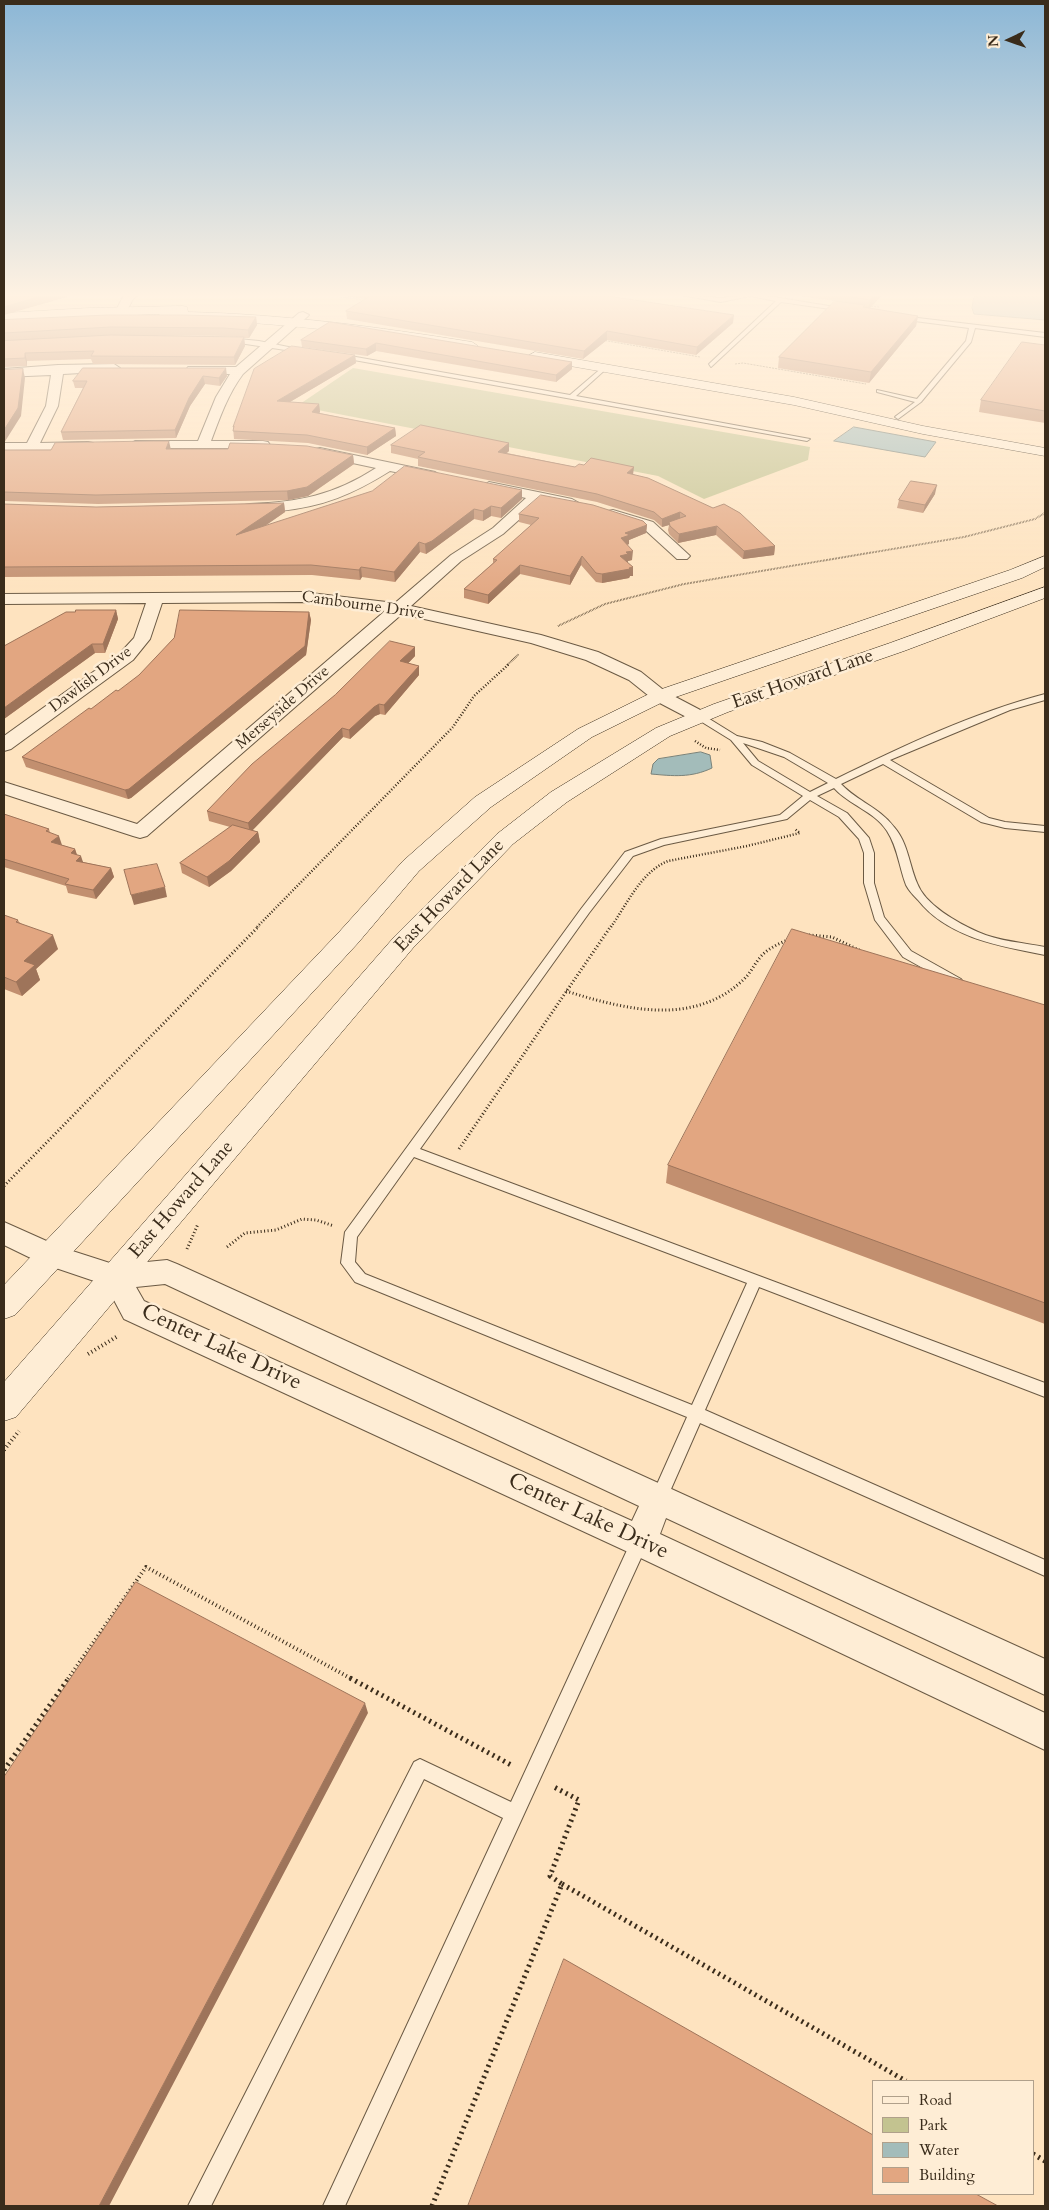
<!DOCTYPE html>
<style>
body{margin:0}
#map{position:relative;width:1049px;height:2210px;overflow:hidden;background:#fee3bf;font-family:Cardo,serif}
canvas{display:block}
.frame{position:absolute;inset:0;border:5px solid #3a2c1b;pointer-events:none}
.legend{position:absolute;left:872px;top:2080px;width:162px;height:115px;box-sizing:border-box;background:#feedd5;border:1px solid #b0a08b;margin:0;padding:6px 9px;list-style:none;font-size:15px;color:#3a2c1b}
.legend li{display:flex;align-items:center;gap:10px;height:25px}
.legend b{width:25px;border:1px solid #b0a08b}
.north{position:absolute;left:984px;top:15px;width:50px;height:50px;-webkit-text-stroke:4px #feedd5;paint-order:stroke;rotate:267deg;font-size:14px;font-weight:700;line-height:20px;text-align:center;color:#3a2c1b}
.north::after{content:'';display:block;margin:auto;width:18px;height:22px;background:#3a2c1b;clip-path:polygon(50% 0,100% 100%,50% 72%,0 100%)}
</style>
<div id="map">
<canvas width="1049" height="2210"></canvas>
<div class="frame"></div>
<ul class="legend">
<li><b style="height:6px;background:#feedd5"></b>Road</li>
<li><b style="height:14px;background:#c3c390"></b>Park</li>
<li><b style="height:14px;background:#a3bcba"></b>Water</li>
<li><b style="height:14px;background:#e2a681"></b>Building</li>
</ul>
<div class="north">N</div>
</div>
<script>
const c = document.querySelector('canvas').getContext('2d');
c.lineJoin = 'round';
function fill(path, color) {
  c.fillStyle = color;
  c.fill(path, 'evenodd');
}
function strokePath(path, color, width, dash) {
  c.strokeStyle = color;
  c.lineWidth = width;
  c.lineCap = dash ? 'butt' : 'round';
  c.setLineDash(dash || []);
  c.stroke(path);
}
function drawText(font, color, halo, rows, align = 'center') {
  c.font = font + ' Cardo,serif';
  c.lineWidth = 5;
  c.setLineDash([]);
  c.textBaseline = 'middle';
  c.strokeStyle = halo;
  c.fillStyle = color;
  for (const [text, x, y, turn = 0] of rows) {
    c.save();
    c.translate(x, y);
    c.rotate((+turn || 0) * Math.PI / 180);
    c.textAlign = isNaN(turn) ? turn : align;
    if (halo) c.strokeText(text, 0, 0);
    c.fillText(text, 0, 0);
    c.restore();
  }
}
fill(new Path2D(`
 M353 368 810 447 808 460 704 499 658 476 297 406Z`), '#c3c390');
const water = new Path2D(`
 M975 294H1045V320L974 314 972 308Z
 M854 427 936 442 925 457 834 441Z
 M701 752 710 755 712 768C691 778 673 776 651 774L653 764 658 759Z`);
fill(water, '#a3bcba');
strokePath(water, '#79827a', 1);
const lane = new Path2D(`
 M675 294 721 298 756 294 847 309 844 311 781 302 711 367 709 364 776 301 750 296 721 302Z
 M901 316 1045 333V337L975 328 971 342 921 402 898 419 895 417 896 416 915 402 877 392V390L917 399 966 341 969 328 899 319Z
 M228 338 259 341 308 351 305 353 226 341Z
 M339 354 570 395 604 366 606 369 576 396 810 439 807 441 337 357Z
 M1045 694V700L1010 710 890 760 989 818 1005 822 1045 826V832L1005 828 981 822 883 764 841 784C857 801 880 808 894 827 908 843 909 864 917 883 925 905 958 923 978 932 997 941 1025 943 1045 947V955C1000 946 948 938 918 900 914 896 909 891 906 885 899 867 898 848 887 831 874 811 849 805 834 788L817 796 847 813 869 838 874 853V883L884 917 911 951 961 979 963 982 961 985H953L903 957 875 920 864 883V853L859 839 839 817 810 800 787 819 664 845 633 856 589 913 420 1149 1045 1383V1397L759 1287 705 1410 1045 1560V1576L700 1423 664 1505 658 1508 652 1505 650 1500 687 1417 355 1282 341 1263 345 1232 581 909 625 852 661 839 780 815 803 796 752 765 731 740 697 719V715H703L737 736 762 742 790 753 836 779C903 746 973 713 1045 694ZM743 743 784 757 828 783 810 792 758 761ZM414 1157 747 1283 692 1405 365 1274 355 1262 357 1237Z
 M640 1533 646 1535 648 1541 646 1547 345 2206H323L503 1818 424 1779 211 2206H188L414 1762 420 1759 511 1802 634 1535Z`);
const street = new Path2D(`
 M139 294 133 299 123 318H115L113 316 124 295Z
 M303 312 309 315 307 317 243 374C228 394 220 417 211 441H263L268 442 270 445 268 448H130L128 445 135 441H198L216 397 230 374H192L188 373 186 370 188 367H236L299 313Z
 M114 364 120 368 118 371 63 374 58 406 40 443 88 442 93 443 95 446 93 449 4 451V443H27L46 406 51 375 4 377V369L58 365Z
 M320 448 435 472 442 476 435 480 390 471C353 494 323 507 279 511 268 512 256 514 245 511L243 508 245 505 250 504C299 502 334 495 376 468L315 455 313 452 315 449Z
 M489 482 572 499 579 503 572 507 540 501 503 534 461 561 411 606 541 635 598 652 641 672 666 692 706 713 709 717 706 721 700 722 694 721 654 700 629 680 586 660 531 643 402 614 147 836 140 838 133 836 4 794V782L137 824 385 611 302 602 162 603 150 639 133 660 11 749 4 751V736L121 652 134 638 146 603 4 604V594L302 592 395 603 451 555 493 528 526 498 484 489 482 486Z
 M613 510 653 522 690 556 687 559H677L643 528 608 517 606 514 608 511Z
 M4 1222 60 1247 116 1265 167 1260 177 1264 1045 1659V1695L666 1518 660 1534 1045 1713V1750L628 1552 124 1319 106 1285 41 1263 4 1245ZM165 1284 639 1506 632 1521 144 1301 136 1287Z`);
const secondary = new Path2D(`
 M183 306 187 307 188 312C283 314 378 327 472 342L478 346 472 350C370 333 268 321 165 319L161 318 159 314 4 321V313L89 308Z
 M535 352 794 397 923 426 1045 448V456L923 434 794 405 530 359 528 356Z
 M1045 556V567L1022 578 667 700 592 737 491 807 419 871 358 943 15 1315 4 1319V1285L340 931 403 861 475 797 578 729 653 692 1010 570Z
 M1045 587V598L904 651 728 712 670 736 567 802 513 844 413 948 16 1417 4 1421V1382L395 936 497 834 551 792 656 728 714 704 890 643Z`);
strokePath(lane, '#6b5a44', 2);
strokePath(street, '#6b5a44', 2);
strokePath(secondary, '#3a2c1b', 1);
strokePath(new Path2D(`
 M325 294 367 301
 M868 306 880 307
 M602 340 700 357
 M735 364 743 363 866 384`), '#3a2c1b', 1, [0.5, 1]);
strokePath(new Path2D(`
 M558 626 605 604 684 584 964 537 1035 519 1045 513
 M507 665 519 654`), '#3a2c1b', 2, [0.5, 1]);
strokePath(new Path2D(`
 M695 741 706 748 720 750
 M257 927 453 727 474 696 509 664
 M611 927C627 904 641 872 668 861L747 846 800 833 795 829`), '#3a2c1b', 2.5, [1, 2]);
strokePath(new Path2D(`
 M809 935 832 937 861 951
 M566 991C623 1009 692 1027 742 981 749 975 753 967 758 960 766 949 778 944 790 939
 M459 1149 611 926
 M4 1186 259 926
 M227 1247 245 1233 276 1230 302 1219 316 1220 334 1226
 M187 1249 198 1224`), '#3a2c1b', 3, [1, 2.5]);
strokePath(new Path2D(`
 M88 1354 118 1336
 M4 1450 19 1431
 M68 1679 146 1567 352 1679`), '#3a2c1b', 4, [1, 3]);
strokePath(new Path2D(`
 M350 1678 513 1766
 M4 1770 69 1678
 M562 1884 906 2081
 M1033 2154 1045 2161
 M432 2206 562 1884 550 1876 579 1800 552 1786`), '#3a2c1b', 5, [2, 4]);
fill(lane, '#feedd5');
fill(street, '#feedd5');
fill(secondary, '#feedd5');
fill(new Path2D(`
 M332 294H595L733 323 696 355 607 340 583 359 347 319 346 311 365 299Z
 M792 294H883L870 308 918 316 916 326 869 383 778 368 779 357 835 301 792 295Z
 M256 317 257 325 249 338H244L245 346 235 365 93 364 91 359 27 361V366L4 367V320ZM149 335 225 336 239 337Z
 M330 322 572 369 556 382 376 351 367 356 302 347 301 340Z
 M1045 345V423L979 412 981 400Z
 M355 355 356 363 290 402 319 404 320 412 319 413 395 428 396 436 367 455 308 443 234 439 233 427Z
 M83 368 227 376 220 386 205 384 190 406 176 438 63 440 61 432 83 388H75L73 381Z
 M509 443V451L507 453 575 467 633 474 775 546 774 555 743 559 716 535 678 543 669 534 668 530 669 525 662 527 654 520 597 502 418 466V459L391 453V445Z
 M171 449 353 455 354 464 308 496 288 500 98 504 4 501V450Z
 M935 494 923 513 897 508 899 500Z
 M522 499 501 518 491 516 483 521 474 519 432 550 426 554 420 552 395 582 362 577 360 580 312 575 4 577V504L96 507 284 503 285 512 265 526Z
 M519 514 647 525 646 533 629 540V544L627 545 632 560 628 561V563L633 567V576H630L629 578 602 583 596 582 581 565 570 585 520 574 488 604 464 598V589L493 563V559L531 525 519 522Z
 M116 610 118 619 105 653H95L4 719V646L75 612Z
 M309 612 311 620 306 655 131 798 128 799 26 767 22 757 91 709 118 691Z
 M415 647V656L408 663 419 666V675L385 715 380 714 375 716 350 739 343 737 252 830 258 832 260 842 231 871 209 887 182 873 180 863 230 827 209 821 207 811Z
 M4 814 49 829 50 833 62 845 75 849 77 855 83 862 111 868 114 877 96 899 68 893 66 886 4 867Z
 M4 915 18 920 19 922 58 949 36 969 40 980 22 996 4 989Z
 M1045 1005V1324L666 1183 668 1165Z`), '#c28f6f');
fill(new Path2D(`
 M48 294H66L67 297 4 315V307Z
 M876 294H883L868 310 870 300Z
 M734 315 733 323 696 355 697 347Z
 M918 316 916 326 869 383 871 372Z
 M256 317 257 325 249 338 248 330Z
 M607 331V340L583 359 584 351Z
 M244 337 245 346 235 365 234 357Z
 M376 343V351L367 356 366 349Z
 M25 353 27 361V366L25 358Z
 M355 355 356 363 278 409 277 401Z
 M572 362V369L556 382V375Z
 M226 368 227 376 220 386 219 378Z
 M23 369 25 378 21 416 4 443V430Z
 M203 376 205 384 190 406 176 438 175 430 189 398Z
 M319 404 320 412 313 420 312 412Z
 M395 428 396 436 367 455V447Z
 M169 441 171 450 166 449Z
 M509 443V451L498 460V452Z
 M353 455 354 464 308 496 288 500 287 491Z
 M634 467 633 475 627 473Z
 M937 485 935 494 923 513 925 505Z
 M522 490V499L501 518V508Z
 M284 503 285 512 237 545 236 535Z
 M491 506V516L483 521V511Z
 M474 509V519L432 550 426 554 425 544Z
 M680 512V520L669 522V525L662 527V519Z
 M647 525 646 533 629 540V544L621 547V538L625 533Z
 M717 526 716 535 678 543 679 534Z
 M419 542 420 552 395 582 394 572Z
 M775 546 774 555 743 559 744 551Z
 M633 551 632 560 628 561V563L620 556 626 552Z
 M582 556 581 565 570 585V576Z
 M520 565V574L488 604V595Z
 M361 567 362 577 360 580 359 570Z
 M633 567V576H630L629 578 602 583V574Z
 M116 610 118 619 105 653 103 644Z
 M309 612 311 620 306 655 131 798 128 799 125 790Z
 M92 644 95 653 4 719V708Z
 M415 647V656L401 671 400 661Z
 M419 666V675L385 715 384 705Z
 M379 704 380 714 375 716 350 739 349 730 374 707Z
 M342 728 343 737 250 833 248 823Z
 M258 832 260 842 231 871 209 887 207 877Z
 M59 836 62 845 51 842Z
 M75 849 78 858 71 853Z
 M81 856 84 865 76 861Z
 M111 868 114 877 96 899 93 890Z
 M165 887 167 897 134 905 131 895Z
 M53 935 58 949 36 969 40 980 22 996 16 982 24 961Z
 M365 1703 368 1713 109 2206H99Z`), '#9e745a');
const building = new Path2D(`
 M4 294H48L4 307Z
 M374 294H595L734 315 697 347 607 331 584 351 346 311Z
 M843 294H876L870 300 841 295Z
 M835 301 865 305 863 307 918 316 871 372 779 357Z
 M108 315H182L256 317 248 330 224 328 111 327 4 333V320Z
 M330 322 572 362 556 375 376 343 366 349 301 340Z
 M111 335 244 337 234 357 91 356 94 351 25 353V358L4 359V341Z
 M1022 342 1045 345V411L981 400Z
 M292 346 355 355 277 401 319 404 312 412 395 428 367 447 307 435 233 431 234 426 233 427 254 369Z
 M83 368H226L219 378 203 376 189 398 175 430 61 432 87 381H73Z
 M23 369 18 408 4 430V370Z
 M421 425 509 443 498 452 575 467 579 464 584 465 591 458 634 467 627 473 648 478 713 508 724 504 740 513 775 546 744 551 717 526 679 534 670 526 669 522 686 516 680 512 662 519 654 512 597 494 418 457 425 452 391 445Z
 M154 441H169L166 449H228L230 443 269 444 307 446 353 455 307 487 287 491 96 495 4 492V450H51L55 443Z
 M405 466 522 490 501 508 491 506 483 511 474 509 432 541 425 544 419 542 394 572 361 567 359 570 311 565 4 567V504L96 507 284 503 236 535 372 491Z
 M911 481 937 485 925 505 899 500Z
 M541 495 593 505 643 521 647 525 625 533 630 535 621 538 633 551 626 552 628 554 620 556 633 567 629 568 630 569 602 574 596 573 582 556 570 576 520 565 488 595 464 589 497 560 493 559 539 518 519 514Z
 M76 610H116L103 644H92L4 708V646L66 612H75Z
 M180 610 309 612 305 646 129 789 125 790 22 757 89 708 91 709 116 690 118 691 139 675 174 638Z
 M390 641 415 647 400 661 419 666 384 705 379 704 374 707 349 730 342 728 248 823 207 811 252 764 335 695Z
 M4 814 49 829 46 831 59 836 51 842 75 849 71 853 81 856 76 861 111 868 93 890 65 884 69 879 4 859Z
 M233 825 258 832 229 861 207 877 180 863Z
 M157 864 165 887 131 895 124 870Z
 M4 915 18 920 16 922 53 935 24 961 35 965 16 982 4 977Z
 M792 929 1045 1005V1303L668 1165Z
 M136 1582 365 1703 99 2206H4V1777Z
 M564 1959 873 2135V2194H976L998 2206H468Z`);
fill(building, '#e2a681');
strokePath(building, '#9e745a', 1);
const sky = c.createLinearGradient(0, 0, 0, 603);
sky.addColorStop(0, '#8cb7d6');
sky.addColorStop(0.49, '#fff2e2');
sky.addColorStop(1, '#fff2e200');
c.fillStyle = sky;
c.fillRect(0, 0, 1049, 603);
drawText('16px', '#3a2c1b', '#feedd5', [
 ["Cambourne Drive",363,606,8],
 ["Dawlish Drive",91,680,-37],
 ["Merseyside Drive",283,708,-41]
]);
drawText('19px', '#3a2c1b', '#feedd5', [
 ["East Howard Lane",803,680,-19],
 ["East Howard Lane",450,896,-46],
 ["East Howard Lane",182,1200,-49]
]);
drawText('22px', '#3a2c1b', '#feedd5', [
 ["Center Lake Drive",221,1348,25],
 ["Center Lake Drive",588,1517,25]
]);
</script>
